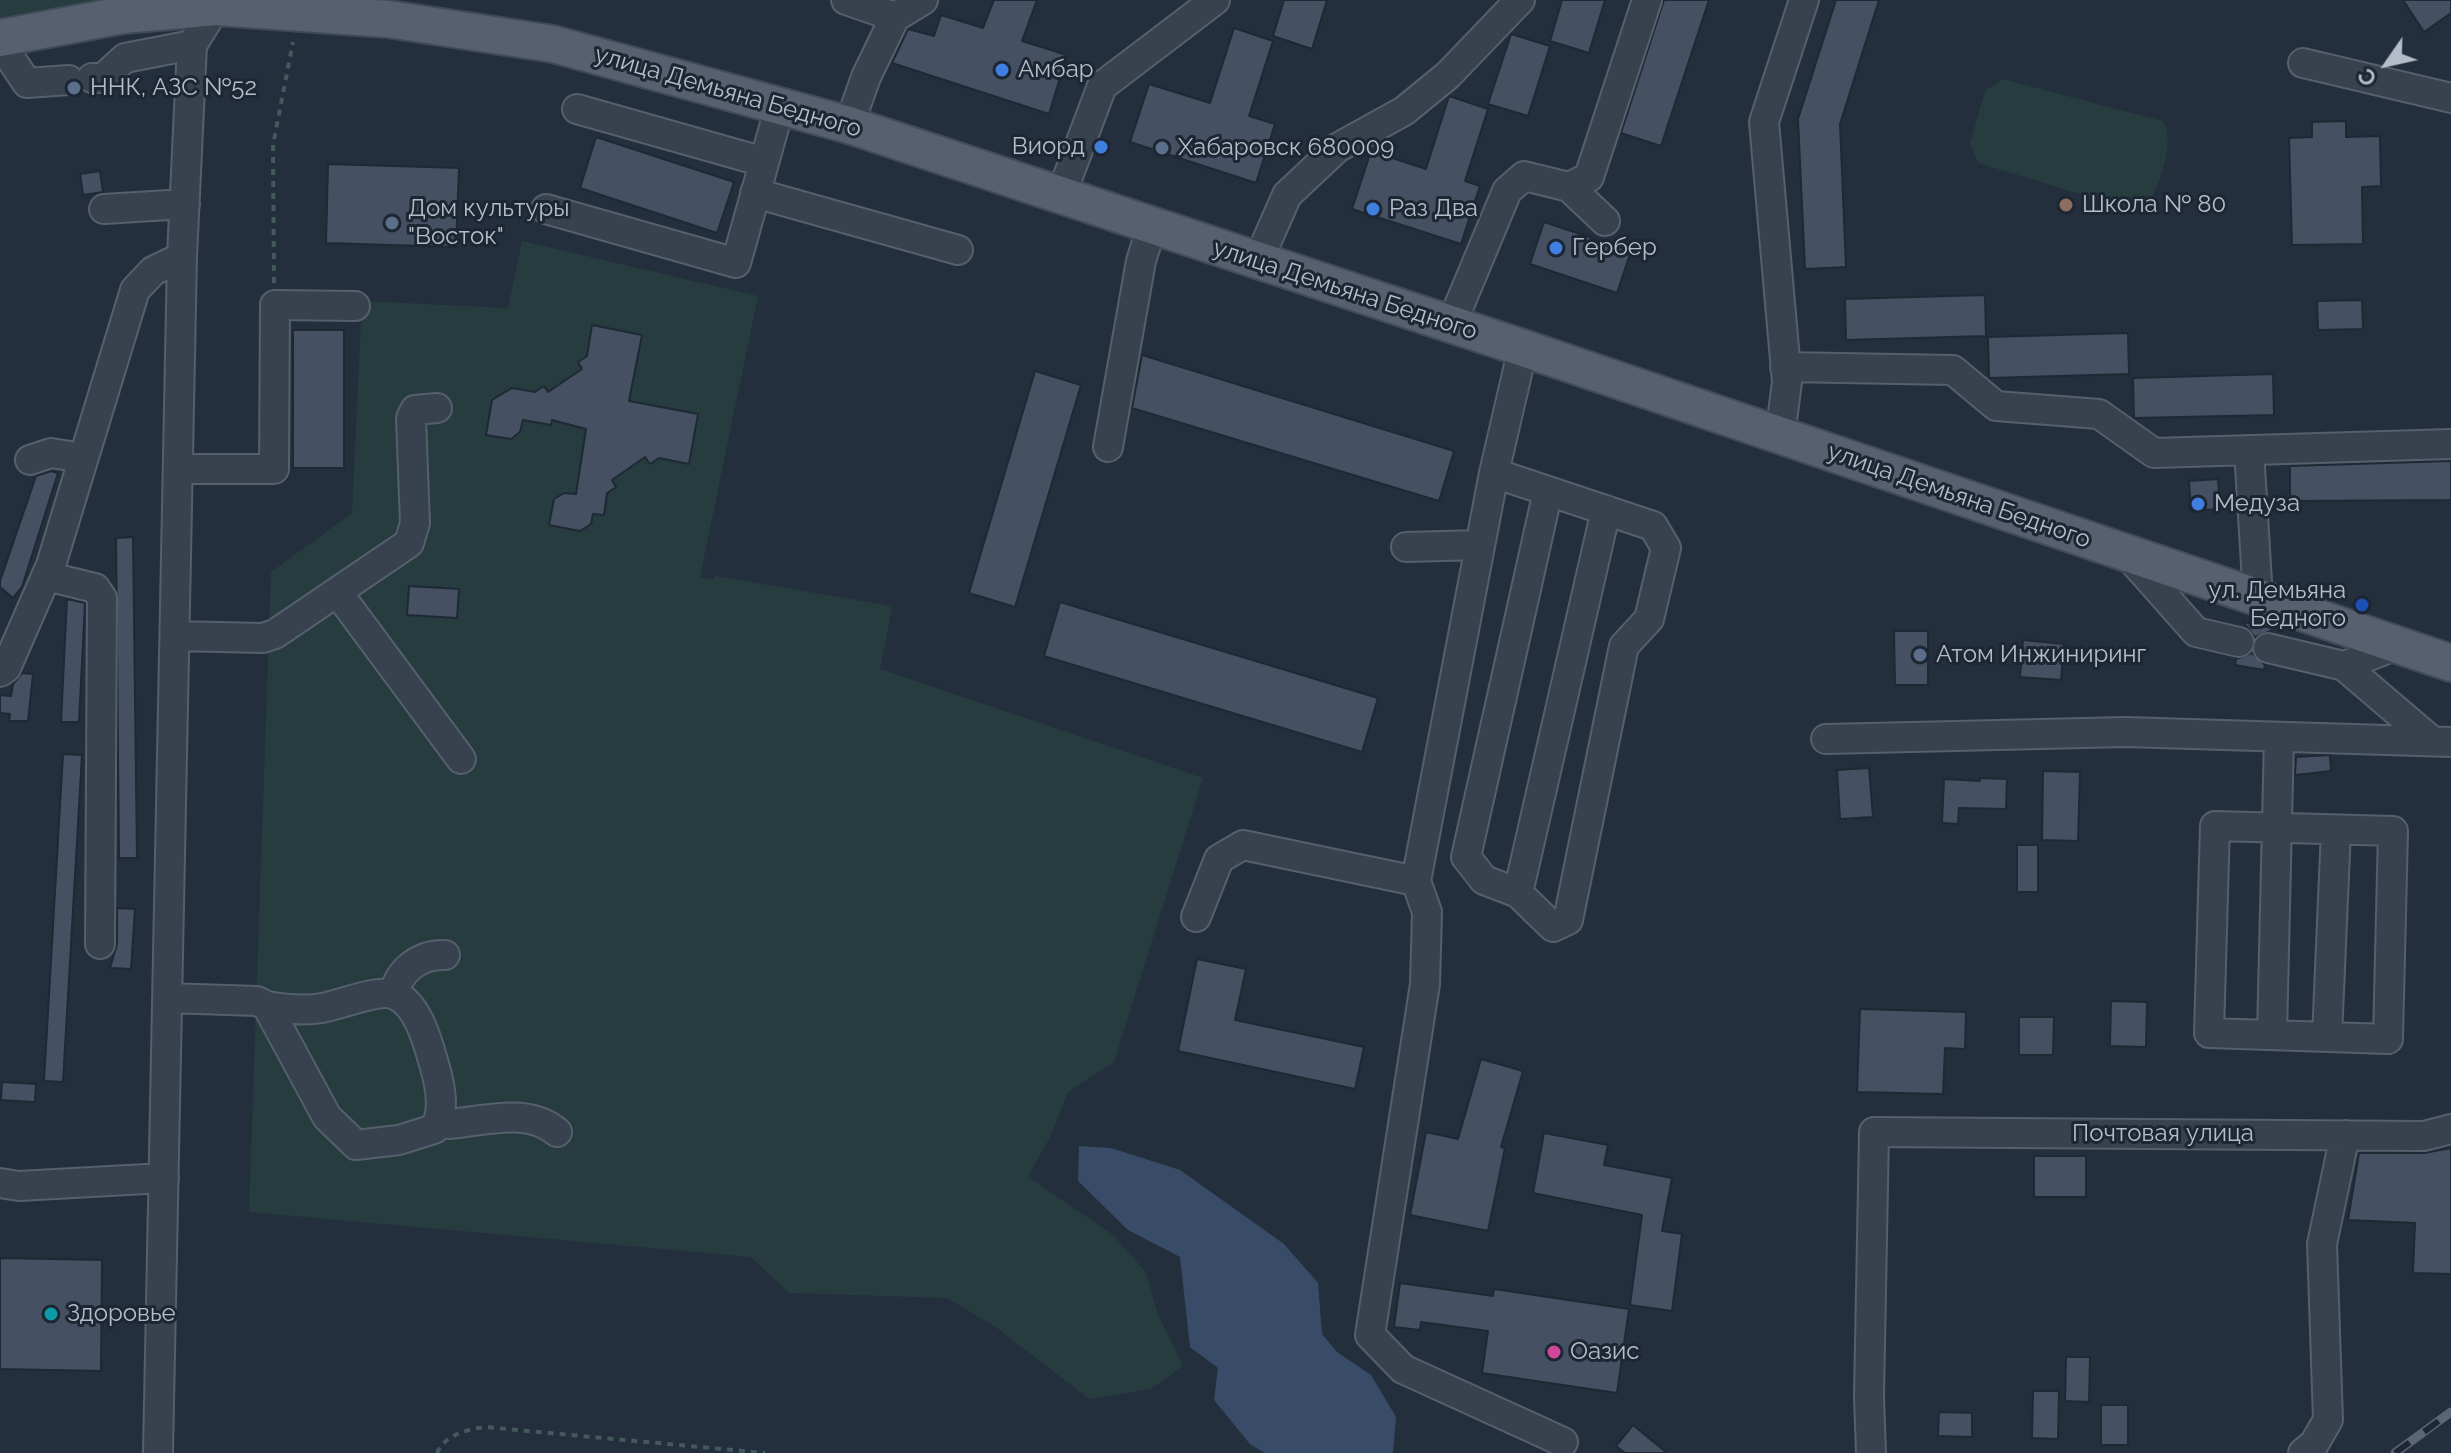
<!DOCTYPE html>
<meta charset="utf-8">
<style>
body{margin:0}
#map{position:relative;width:2451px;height:1453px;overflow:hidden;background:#242f3e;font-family:Raleway,sans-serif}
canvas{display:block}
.north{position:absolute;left:2347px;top:24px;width:80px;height:80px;-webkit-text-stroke:6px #1d2633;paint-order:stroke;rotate:236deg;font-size:22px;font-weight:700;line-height:32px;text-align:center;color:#b4bcc9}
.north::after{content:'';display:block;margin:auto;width:28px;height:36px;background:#b4bcc9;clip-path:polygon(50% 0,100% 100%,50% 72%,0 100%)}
</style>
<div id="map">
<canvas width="2451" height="1453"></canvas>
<div class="north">С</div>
</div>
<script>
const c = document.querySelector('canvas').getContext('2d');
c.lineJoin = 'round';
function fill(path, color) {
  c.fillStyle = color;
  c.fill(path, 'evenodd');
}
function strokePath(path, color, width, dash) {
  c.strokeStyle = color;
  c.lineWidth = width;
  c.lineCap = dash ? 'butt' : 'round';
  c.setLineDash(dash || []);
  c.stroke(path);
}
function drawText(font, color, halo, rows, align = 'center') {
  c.font = font + ' Raleway,sans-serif';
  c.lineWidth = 6;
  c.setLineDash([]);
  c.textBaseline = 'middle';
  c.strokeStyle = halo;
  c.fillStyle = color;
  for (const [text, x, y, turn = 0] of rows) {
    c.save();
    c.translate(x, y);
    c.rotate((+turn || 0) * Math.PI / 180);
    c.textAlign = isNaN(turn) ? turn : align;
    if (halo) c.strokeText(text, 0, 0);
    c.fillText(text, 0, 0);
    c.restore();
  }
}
fill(new Path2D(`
 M0 0H97L0 22Z
 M2003 79 2162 121C2177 138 2159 189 2147 206L2133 210 1978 163 1970 144 1985 91Z
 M522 241 758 296 700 577 713 579 715 576 886 605 892 608 880 669 1203 778 1114 1062 1068 1092 1050 1137 1028 1177 1112 1234 1146 1272 1157 1312 1183 1366 1151 1389 1089 1399 997 1328 947 1298 789 1293 751 1257 249 1212 271 572 352 513 362 301 508 308Z`), '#263c3f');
fill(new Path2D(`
 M1079 1146 1111 1148 1180 1170 1284 1244 1318 1283 1322 1334 1337 1352 1371 1375 1396 1417 1393 1453H1265L1250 1444 1214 1400 1218 1368 1190 1347 1180 1257 1128 1230 1078 1181Z`), '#394c67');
const building = new Path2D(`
 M994 0H1037L1022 41 1067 55 1049 114 892 63 908 29 934 36 941 15 983 28Z
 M1284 0H1327L1312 49 1273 36Z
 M1562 0H1605L1589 53 1550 41Z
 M1664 0H1709L1661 146 1621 133Z
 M1836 0H1879L1840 124 1846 267 1805 269 1798 119Z
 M2403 0H2451V13L2424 32Z
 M1234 28 1273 41 1249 116 1275 124 1256 183 1130 142 1149 84 1210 103Z
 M1511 34 1550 46 1528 116 1488 104Z
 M1449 96 1488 109 1465 181 1480 186 1461 244 1352 209 1371 151 1426 169Z
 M2346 121V137L2380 136 2381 186 2362 187 2363 244 2292 245 2289 138 2312 137V122Z
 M596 137 734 182 717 233 580 188Z
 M328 164 459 168 456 247 326 243Z
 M100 171 103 192 83 195 80 174Z
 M1544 222 1631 251 1617 293 1530 264Z
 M1985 295 1986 336 1846 340 1845 299Z
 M2362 300 2363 329 2318 330 2317 301Z
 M592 325 642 335 629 401 698 414 689 464 659 458 650 464 645 457 612 480 616 487 607 493 604 515 593 514 591 524 580 531 549 525 554 499 564 493 576 494 586 429 552 420 551 425 523 420 520 432 511 439 486 435 492 400 512 388 535 392 544 386 548 392 582 369 578 362 587 356Z
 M293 330H344V468H293Z
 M2128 333 2129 374 1989 378 1988 337Z
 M1142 355 1454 451 1439 501 1132 408Z
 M1035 371 1081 385 1015 607 969 593Z
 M2273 374 2274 415 2134 418 2133 378Z
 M2451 461V500L2290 501V466Z
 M51 471 58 473 22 587 13 598 0 587V581L36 476Z
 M2218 479 2220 509 2191 511 2189 481Z
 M133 537 137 858H119L116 538Z
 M409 586 459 589 457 618 407 615Z
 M67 599 85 603 79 722H61Z
 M1060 602 1378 698 1362 752 1044 656Z
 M2243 622 2272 628 2271 631 2255 637Z
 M1894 631H1928V685H1895Z
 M2023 640 2064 644 2061 680 2020 677Z
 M2252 653 2265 665 2264 670 2235 665 2236 659Z
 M22 673 33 674 28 721H9L10 714 0 713V695L11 696 13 684Z
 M63 754 82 755 63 1082 44 1081Z
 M2330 755 2331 771 2295 775 2296 757Z
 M1869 768 1873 817 1840 819 1837 770Z
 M2043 771 2080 772 2078 841 2042 840Z
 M1980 778 2007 779 2006 809 1959 808 1958 824 1942 823 1944 779 1980 781Z
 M2017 845H2038V892H2017Z
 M117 908 135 909 131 969 110 968 117 944Z
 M1197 959 1246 969 1235 1020 1364 1047 1355 1089 1178 1051Z
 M2111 1001 2147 1002 2146 1047 2110 1046Z
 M1860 1009 1966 1012 1965 1049 1945 1048 1943 1094 1857 1092Z
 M2019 1017H2054L2053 1055H2019Z
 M1481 1059 1523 1071 1501 1147 1505 1148 1488 1231 1410 1215 1426 1132 1458 1139Z
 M2 1082 36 1084 35 1102 1 1100Z
 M1544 1133 1608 1145 1604 1165 1672 1178 1662 1231 1682 1234 1672 1311 1630 1305 1642 1215 1533 1193Z
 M2451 1148V1274L2413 1273 2415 1223 2348 1220 2359 1153H2424Z
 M2034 1156H2086V1197H2034Z
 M0 1258 102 1260 101 1371 0 1369Z
 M1400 1283 1493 1296 1494 1289 1629 1309 1617 1393 1482 1373 1488 1331 1421 1322 1420 1330 1394 1327Z
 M2066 1357H2090L2089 1402 2065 1401Z
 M2033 1391H2059L2058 1439 2032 1438Z
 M2101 1405H2128V1445H2101Z
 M1939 1412 1972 1413V1437L1938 1436Z
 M1633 1425 1667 1453H1625L1616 1446Z`);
fill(building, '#455162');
strokePath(building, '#1f2835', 2);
const minor = new Path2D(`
 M846 0 895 17
 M0 43 27 83 69 80
 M2303 63 2451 98
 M92 78H103L125 58 192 45
 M577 109 764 162
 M849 125 866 77 895 17 923 0
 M1569 187 1589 177 1647 0
 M755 193 958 250
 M1061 195 1102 86 1215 0
 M104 209 185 204
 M546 209 736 263 780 106
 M1258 261 1287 195 1337 148 1404 111 1448 75 1520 0
 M1451 325 1507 191 1524 176 1569 187 1605 221
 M1523 348 1494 473 1416 881 1427 912 1425 984 1370 1335 1403 1369 1563 1442
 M1785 367 1953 370 1996 406 2099 414 2154 453 2451 444
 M1780 436 1787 382 1764 122 1804 0
 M1108 447 1141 261 1152 226
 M2249 450 2258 598
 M30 460 51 453 83 458
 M178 469H274L275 305 355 306
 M1494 473 1653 526 1666 548 1649 619 1624 646 1568 920 1553 927 1518 893 1606 510
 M1406 547 1479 545
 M2126 553 2196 632 2239 642
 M46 576 95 588 102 598 100 944
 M338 593 461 759
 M175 636 263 638 275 634 409 543 415 523 411 418 415 410 437 408
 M2268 648 2344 666 2397 645
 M2344 666 2432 741
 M0 672 6 668 51 565 135 290 153 271 182 257
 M1826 739 2126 732 2451 742
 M2215 826 2393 831 2388 1039 2209 1033Z
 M1518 893 1484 880 1466 857 1548 491
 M1196 917 1219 859 1243 845 1416 881
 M394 994C399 970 420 954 445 955
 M167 998 257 1001 267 1006 327 1117 356 1145 399 1140 434 1129C446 1111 440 1084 434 1064 428 1043 418 1004 395 995 381 988 339 1005 322 1008 304 1011 285 1009 267 1006
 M2272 1035 2279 737
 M2327 1037 2336 830
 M439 1121 449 1124C484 1121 527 1107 557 1132
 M0 1183 19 1186 164 1178
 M158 1453 182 257 192 45 220 0
 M1871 1453 1869 1397 1874 1132 2424 1136 2451 1129
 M2303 1453 2314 1444 2328 1420 2322 1244 2345 1135`);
const major = new Path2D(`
 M0 38 123 15 217 7 388 19 553 44 849 125 1523 348 2451 663`);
strokePath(minor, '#565f6c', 32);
strokePath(major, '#414a57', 40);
strokePath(new Path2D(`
 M274 283 273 145 293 42
 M437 1453C446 1434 466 1430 485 1427L765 1453`), '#44595c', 4, [6, 6]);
strokePath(minor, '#38414e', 28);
strokePath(major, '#56606e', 36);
const rail = new Path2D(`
 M2395 1453 2451 1412`);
strokePath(rail, '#5a6575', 9);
strokePath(rail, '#1d2633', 6, [18]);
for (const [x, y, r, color] of [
 [1002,70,8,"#3f7fe0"],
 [74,88,8,"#5c6f8a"],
 [1101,147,8,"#3f7fe0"],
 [1162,148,8,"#5c6f8a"],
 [2066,205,8,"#8d6e63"],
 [1373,209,8,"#3f7fe0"],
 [392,223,8,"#5c6f8a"],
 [1556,248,8,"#3f7fe0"],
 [2198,504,8,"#3f7fe0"],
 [2362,605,8,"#1a4fb4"],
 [1920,655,8,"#5c6f8a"],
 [51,1314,8,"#0f9aa8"],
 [1554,1352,8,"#d1479c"]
]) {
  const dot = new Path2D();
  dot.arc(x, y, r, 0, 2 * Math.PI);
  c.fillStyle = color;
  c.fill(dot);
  strokePath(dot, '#1d2633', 3);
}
drawText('24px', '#b4bcc9', '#1d2633', [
 ["Амбар",1018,70],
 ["ННК, АЗС №52",90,88],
 ["Виорд",1085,147,"right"],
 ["Хабаровск 680009",1178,148],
 ["Школа № 80",2082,205],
 ["Дом культуры",408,209],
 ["\"Восток\"",408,237],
 ["Раз Два",1389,209],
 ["Гербер",1572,248],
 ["Медуза",2214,504],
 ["ул. Демьяна",2346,591,"right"],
 ["Бедного",2346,619,"right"],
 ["Атом Инжиниринг",1936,655],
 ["Здоровье",67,1314],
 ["Оазис",1570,1352]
], 'left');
drawText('24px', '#b4bcc9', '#1d2633', [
 ["улица Демьяна Бедного",728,92,16],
 ["улица Демьяна Бедного",1345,290,18],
 ["улица Демьяна Бедного",1959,496,19],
 ["Почтовая улица",2163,1134]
]);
</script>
